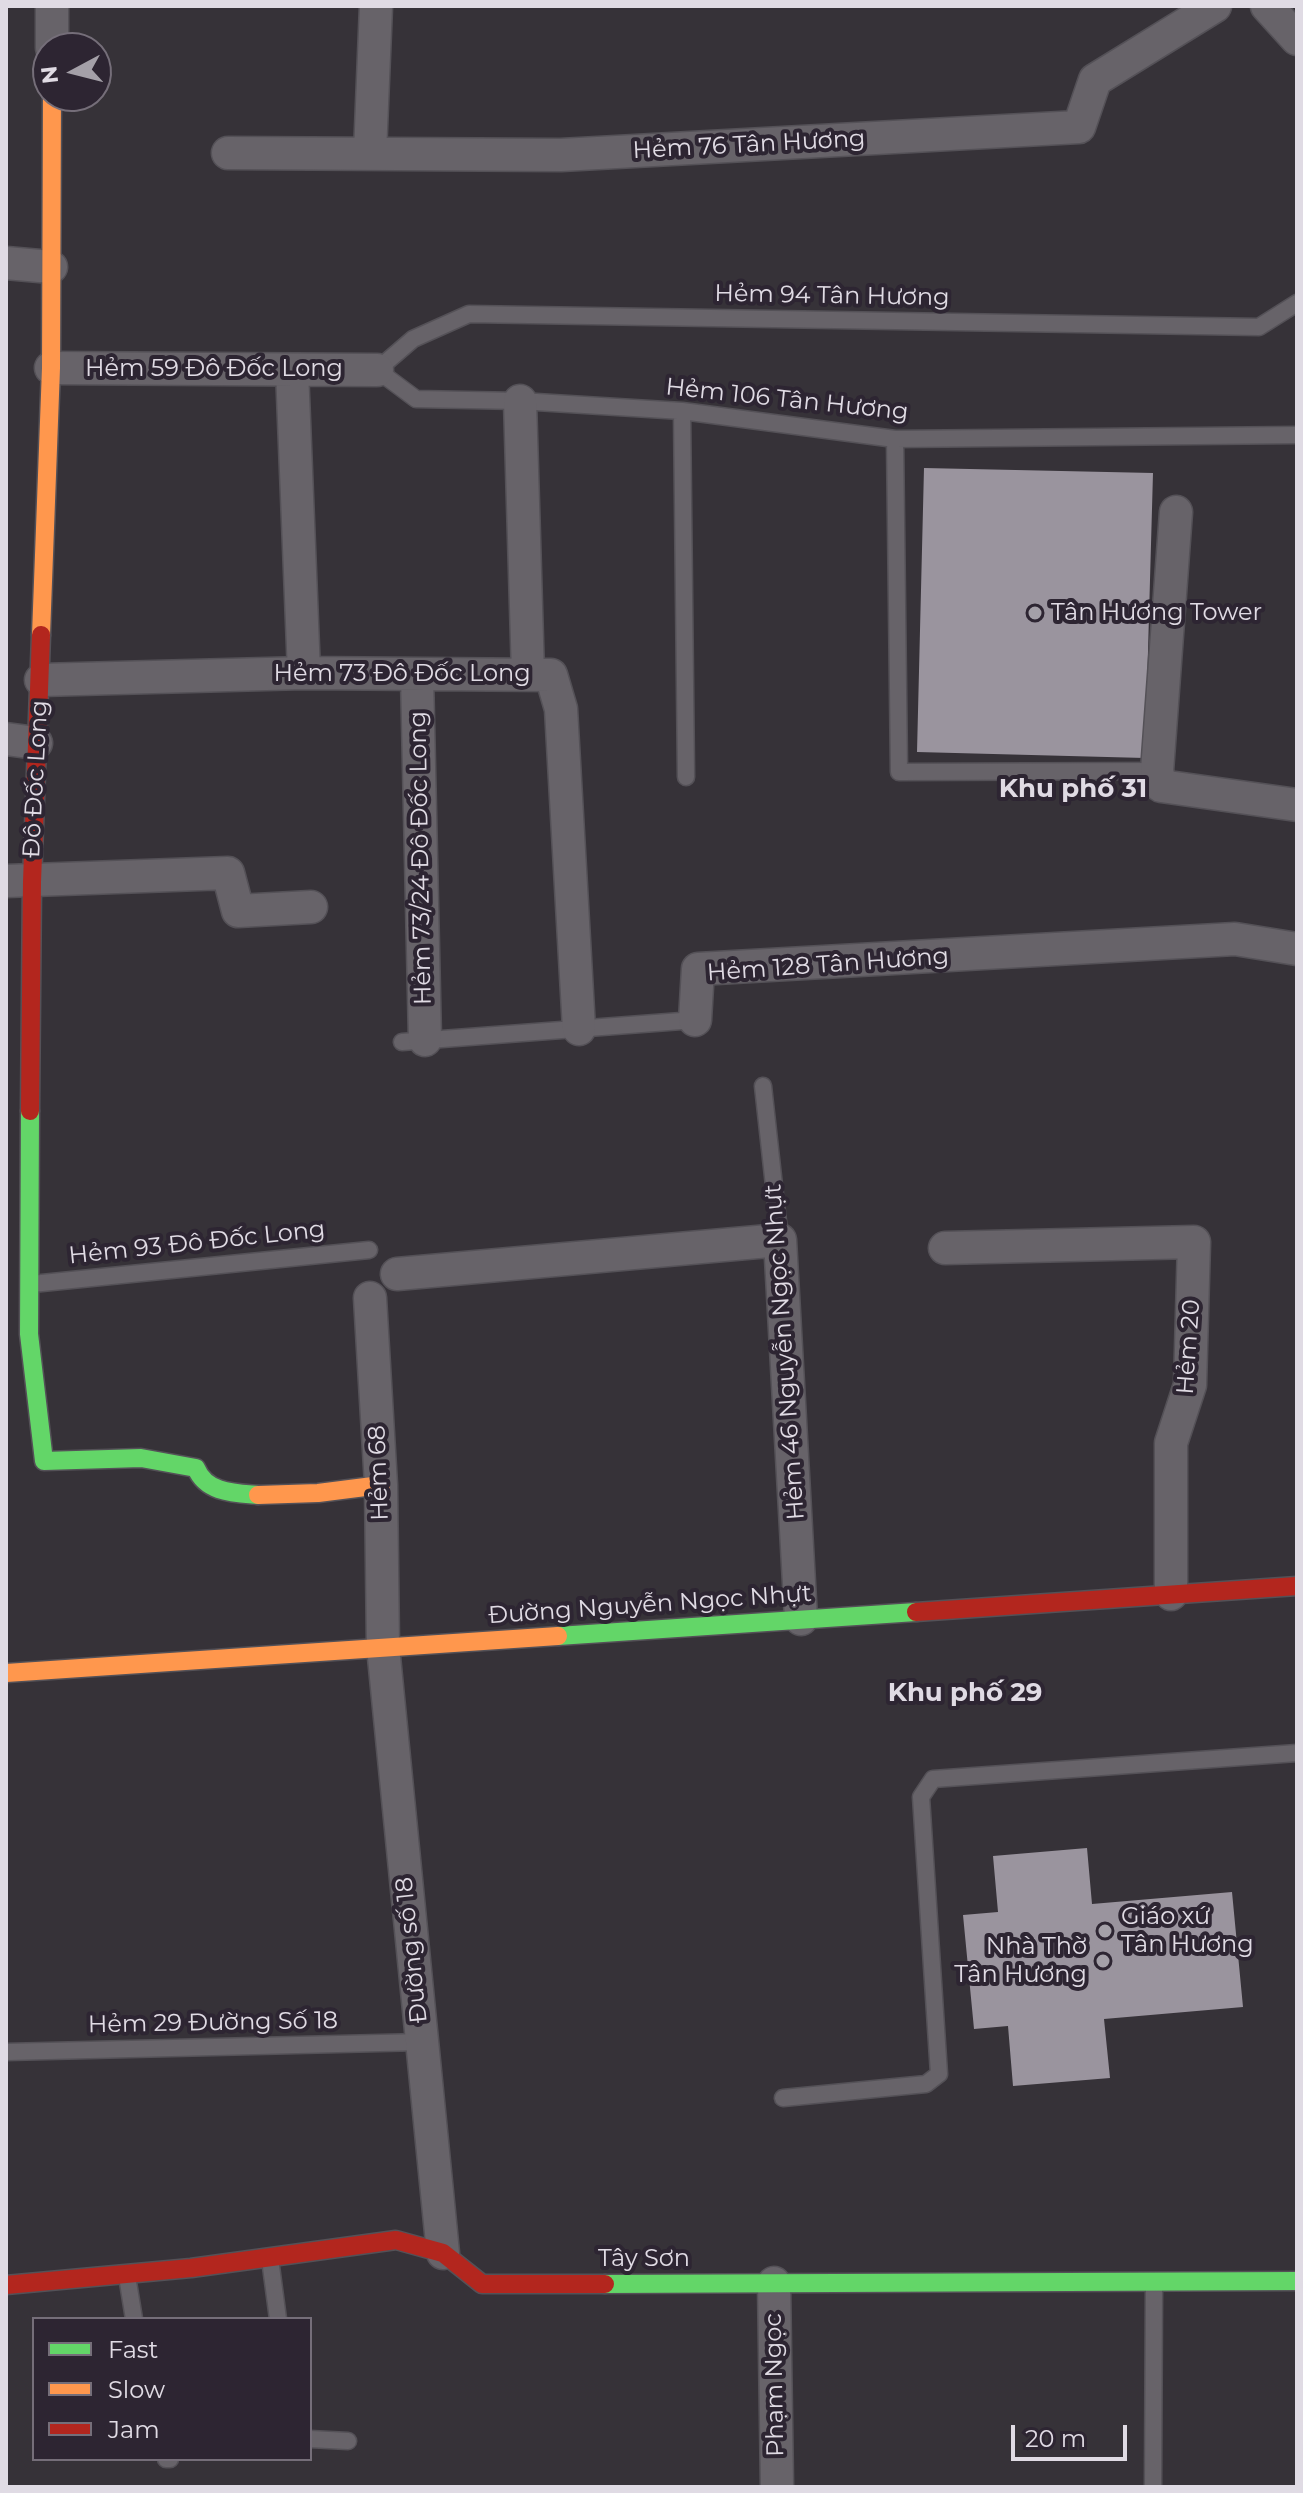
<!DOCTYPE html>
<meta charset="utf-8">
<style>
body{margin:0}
#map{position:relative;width:1303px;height:2493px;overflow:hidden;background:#363238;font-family:Montserrat,sans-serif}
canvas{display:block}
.frame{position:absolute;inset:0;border:8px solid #e0dbe4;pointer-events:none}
.legend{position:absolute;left:32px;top:2317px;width:280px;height:144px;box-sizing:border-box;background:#2d2532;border:2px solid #756e79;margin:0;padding:10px 14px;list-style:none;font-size:24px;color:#e0dbe4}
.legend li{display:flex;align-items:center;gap:16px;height:40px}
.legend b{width:40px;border:2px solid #756e79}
.north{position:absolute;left:32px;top:32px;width:80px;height:80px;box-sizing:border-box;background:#2d2532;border:2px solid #756e79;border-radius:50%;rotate:263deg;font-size:22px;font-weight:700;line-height:32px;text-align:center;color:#e0dbe4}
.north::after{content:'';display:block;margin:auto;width:28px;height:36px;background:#a4a0a8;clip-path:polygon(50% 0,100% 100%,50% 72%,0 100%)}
.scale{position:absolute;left:1011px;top:2425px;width:116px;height:36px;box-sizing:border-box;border:4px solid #e0dbe4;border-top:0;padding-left:10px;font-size:24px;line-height:28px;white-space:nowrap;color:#e0dbe4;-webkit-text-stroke:6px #2d2532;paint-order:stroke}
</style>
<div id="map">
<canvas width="1303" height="2493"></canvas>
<div class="frame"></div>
<ul class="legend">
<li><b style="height:10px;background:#63d668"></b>Fast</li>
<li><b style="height:10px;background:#ff974d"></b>Slow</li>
<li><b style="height:10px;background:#b3261e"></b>Jam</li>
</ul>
<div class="north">N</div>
<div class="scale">20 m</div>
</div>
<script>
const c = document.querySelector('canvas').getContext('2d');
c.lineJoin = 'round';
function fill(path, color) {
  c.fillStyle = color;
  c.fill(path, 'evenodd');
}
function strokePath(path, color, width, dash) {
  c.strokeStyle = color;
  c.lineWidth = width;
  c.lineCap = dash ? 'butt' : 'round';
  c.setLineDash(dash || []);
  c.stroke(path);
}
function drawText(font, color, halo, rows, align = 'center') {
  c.font = font + ' Montserrat,sans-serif';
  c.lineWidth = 8;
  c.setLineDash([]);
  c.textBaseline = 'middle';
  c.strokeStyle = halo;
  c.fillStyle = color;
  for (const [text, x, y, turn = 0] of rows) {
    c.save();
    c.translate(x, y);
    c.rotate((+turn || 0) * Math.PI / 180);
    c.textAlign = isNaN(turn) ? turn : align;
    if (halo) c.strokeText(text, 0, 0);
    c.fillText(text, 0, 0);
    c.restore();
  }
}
fill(new Path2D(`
 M924 468 1153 473 1145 758 917 752Z
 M1087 1848 1092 1904 1232 1892 1243 2007 1104 2019 1110 2078 1013 2086 1008 2026 974 2029 963 1915 998 1912 993 1856Z`), '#9a949e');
const lane = new Path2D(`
 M1297 303 1259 327 469 314 413 339 377 370 416 399 520 401 682 411 895 439 1297 435
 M682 411 686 777
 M895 439 899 772 1157 771
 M402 1042 695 1020
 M763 1086 780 1240
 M32 1284 369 1250
 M6 2052 422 2042
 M783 2098 926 2084 939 2074 921 1797 933 1779 1297 1753
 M270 2259 278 2319
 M127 2276 134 2319
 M310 2439 348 2441
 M166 2459H170
 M1153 2487 1154 2285`);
const street = new Path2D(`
 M1267 6 1297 39
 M52 48V6
 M228 153 561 155 1079 127 1095 80 1215 6
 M370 153 376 6
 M6 263 51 267
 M51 368 377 370
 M292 370 304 673
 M520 401 528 675
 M1176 512 1157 771 1161 786 1297 805
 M417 676 425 1040
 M41 680 304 673 551 675 561 709 579 1029
 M6 739 36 743
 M6 881 228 873 238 911 311 907
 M695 1020 698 969 1235 939 1297 949
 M945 1248 1194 1242 1190 1385 1171 1443V1594
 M397 1274 780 1240 801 1619
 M370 1298 381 1485 383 1647 443 2253
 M774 2283 777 2487`);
const fast = new Path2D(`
 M30 1111 29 1334 44 1461 141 1458 196 1468C206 1493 234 1493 258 1495
 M558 1636 916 1612
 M605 2284 1297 2281`);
const slow = new Path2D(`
 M41 635 51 368 52 96
 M258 1495 318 1493 381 1485
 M6 1673 558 1636`);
const jam = new Path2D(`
 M30 1111 32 882 41 635
 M916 1612 1297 1586
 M6 2285 191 2268 396 2240 443 2253 482 2284H605`);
strokePath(lane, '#545157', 19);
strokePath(street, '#545157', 35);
strokePath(fast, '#545157', 21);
strokePath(slow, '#545157', 21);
strokePath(jam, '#545157', 21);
strokePath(lane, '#676369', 16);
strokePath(street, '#676369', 32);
strokePath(fast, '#63d668', 18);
strokePath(slow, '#ff974d', 18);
strokePath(jam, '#b3261e', 18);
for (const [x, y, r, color] of [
 [1035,613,8,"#a4a0a8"],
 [1105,1931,8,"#a4a0a8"],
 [1103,1961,8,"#a4a0a8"]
]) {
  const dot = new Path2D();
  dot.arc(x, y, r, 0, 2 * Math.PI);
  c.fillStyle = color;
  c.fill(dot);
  strokePath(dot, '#2d2532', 3);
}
drawText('24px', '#e0dbe4', '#2d2532', [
 ["Hẻm 76 Tân Hương",749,145,-3],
 ["Hẻm 94 Tân Hương",832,296,1],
 ["Hẻm 59 Đô Đốc Long",214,369],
 ["Hẻm 106 Tân Hương",787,400,6],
 ["Hẻm 73 Đô Đốc Long",402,674],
 ["Đô Đốc Long",36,779,-87],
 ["Hẻm 73/24 Đô Đốc Long",421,858,-91],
 ["Hẻm 128 Tân Hương",828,965,-4],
 ["Hẻm 93 Đô Đốc Long",197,1243,-6],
 ["Hẻm 20",1189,1347,-86],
 ["Hẻm 46 Nguyễn Ngọc Nhựt",785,1352,-94],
 ["Hẻm 68",379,1473,-92],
 ["Đường Nguyễn Ngọc Nhựt",650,1605,-4],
 ["Đường số 18",412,1950,-96],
 ["Hẻm 29 Đường Số 18",213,2023,-1],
 ["Tây Sơn",644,2259],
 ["Phạm Ngọc",775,2385,-91]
]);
drawText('24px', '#e0dbe4', '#2d2532', [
 ["Tân Hương Tower",1051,613],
 ["Giáo xứ",1121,1917],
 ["Tân Hương",1121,1945],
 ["Nhà Thờ",1087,1947,"right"],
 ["Tân Hương",1087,1975,"right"]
], 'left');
drawText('bold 26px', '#e0dbe4', '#2d2532', [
 ["Khu phố 31",1073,789],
 ["Khu phố 29",965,1693]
]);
</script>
